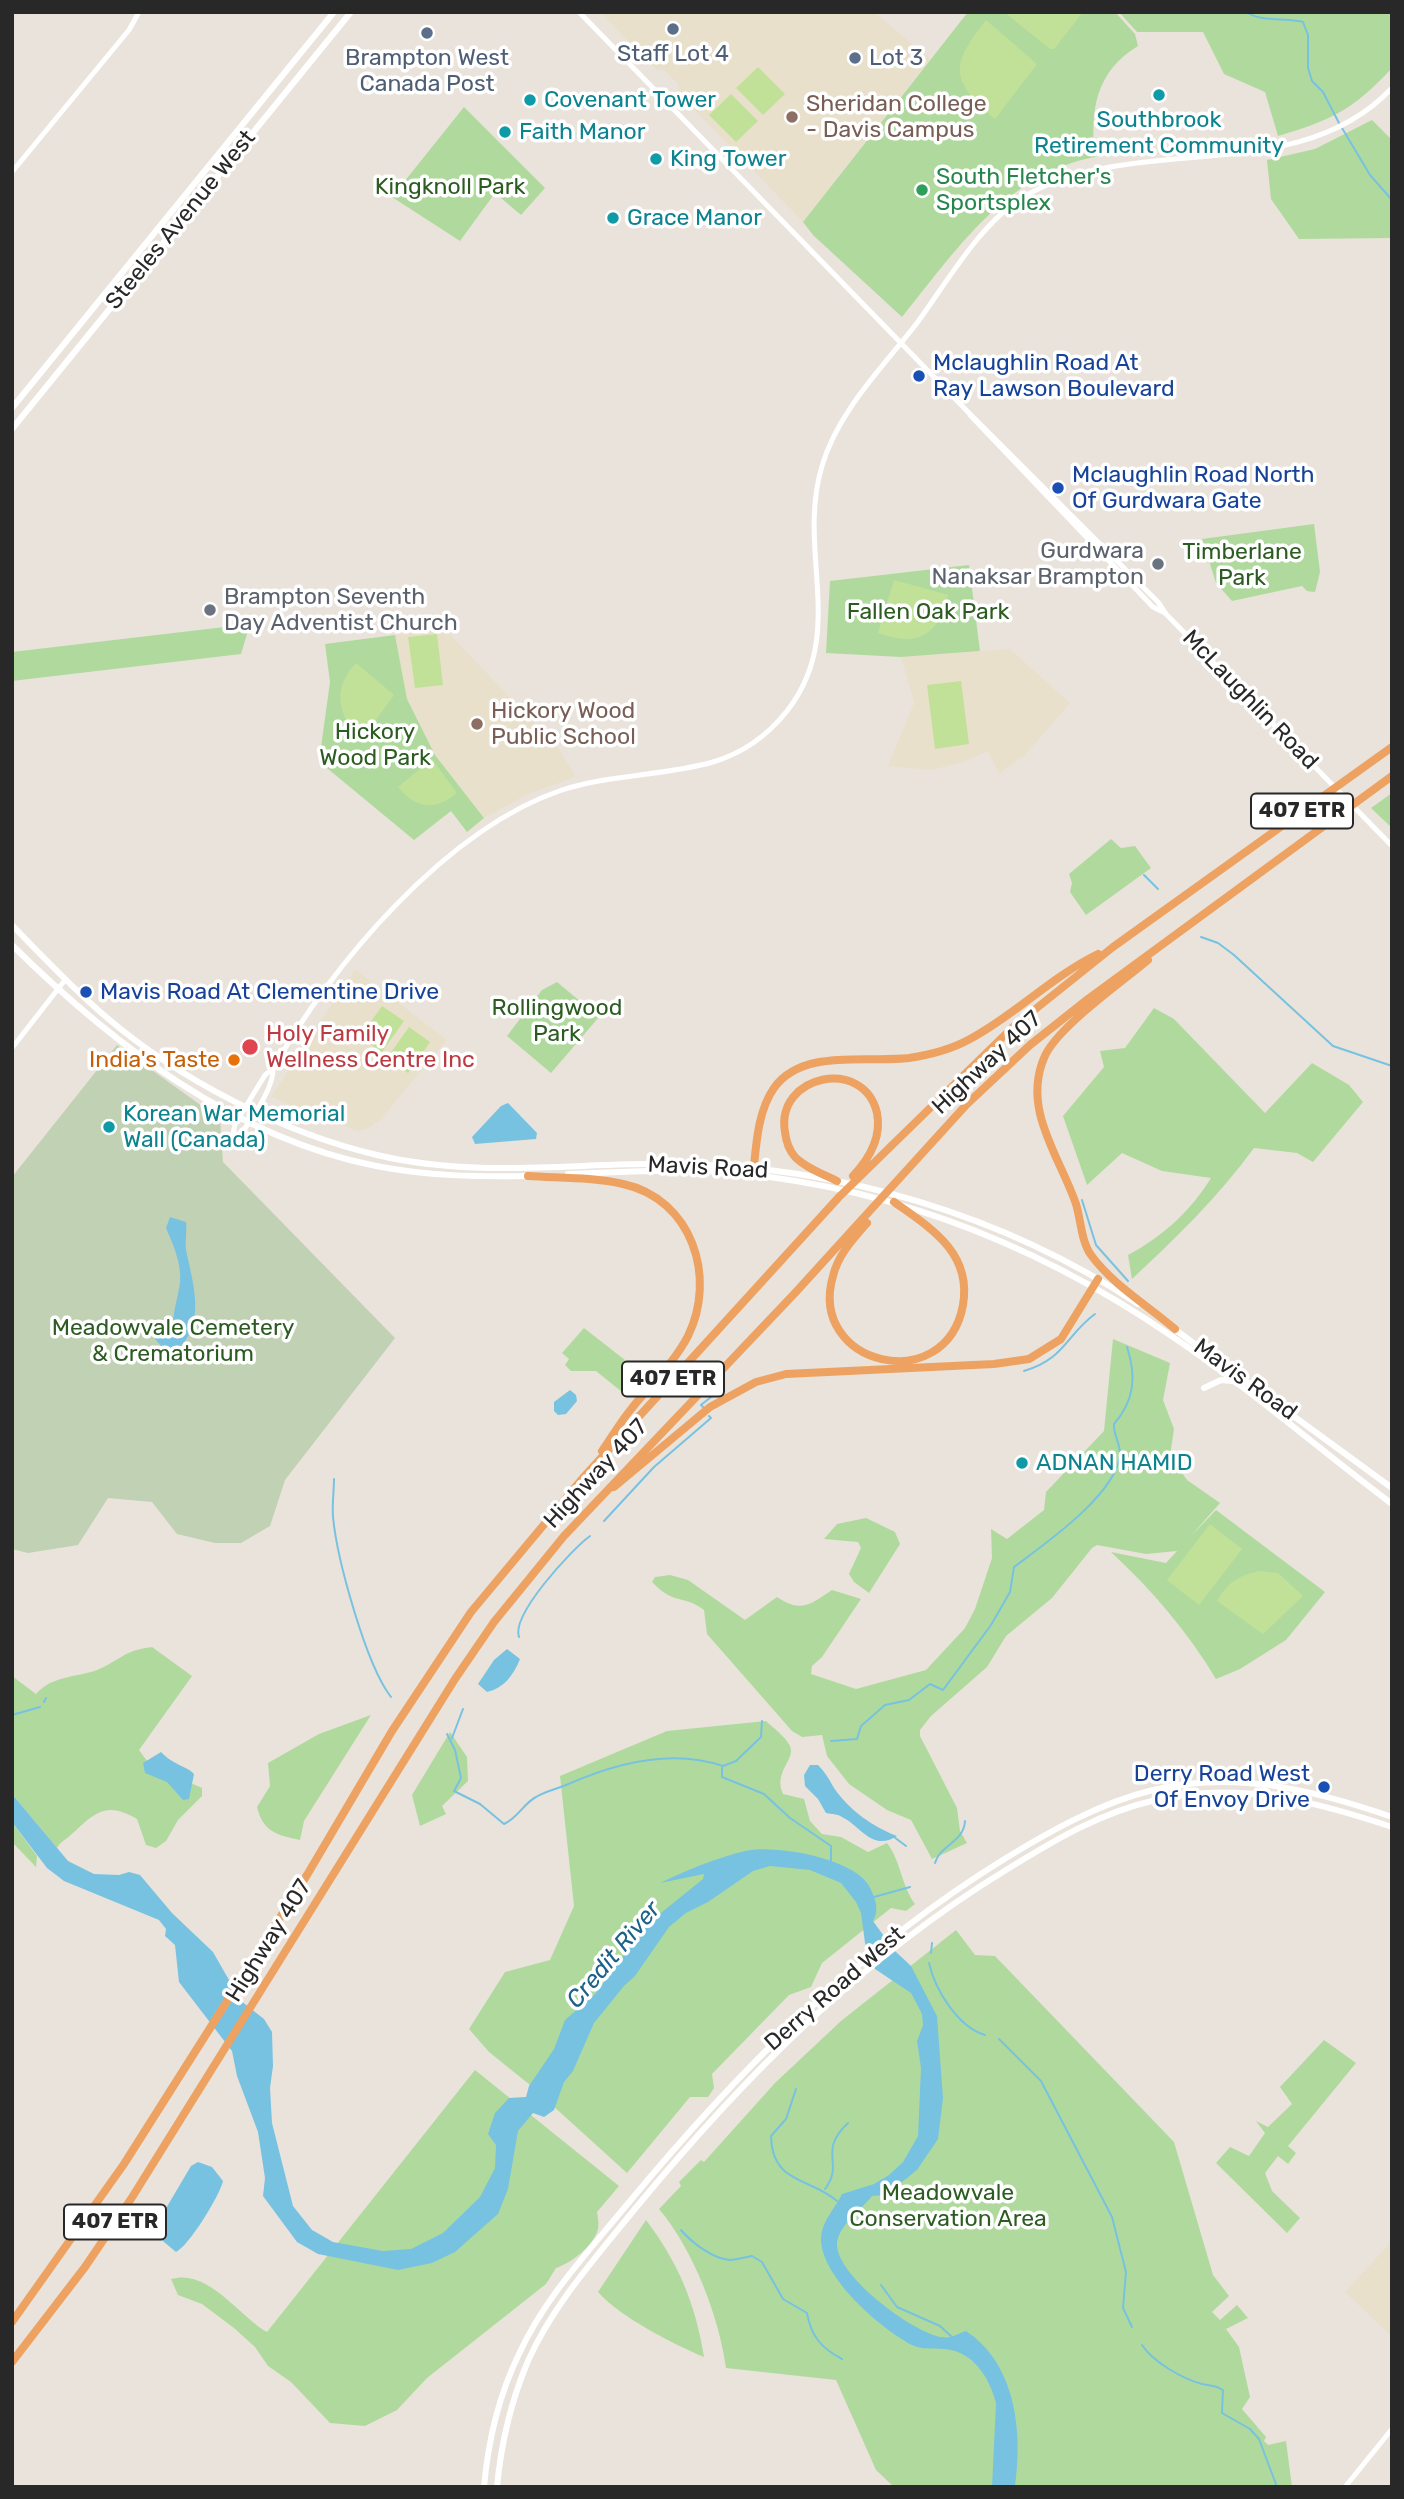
<!DOCTYPE html>
<style>
body{margin:0}
#map{position:relative;width:1404px;height:2499px;overflow:hidden;background:#e9e3db;font-family:Rubik,sans-serif}
canvas{display:block}
.frame{position:absolute;inset:0;border:14px solid #282828;pointer-events:none}
</style>
<div id="map">
<canvas width="1404" height="2499"></canvas>
<div class="frame"></div>
</div>
<script>
const c = document.querySelector('canvas').getContext('2d');
c.lineJoin = 'round';
function fill(path, color) {
  c.fillStyle = color;
  c.fill(path, 'evenodd');
}
function strokePath(path, color, width, dash) {
  c.strokeStyle = color;
  c.lineWidth = width;
  c.lineCap = dash ? 'butt' : 'round';
  c.setLineDash(dash || []);
  c.stroke(path);
}
function drawText(font, color, halo, rows, align = 'center') {
  c.font = font + ' Rubik,sans-serif';
  c.lineWidth = 7;
  c.setLineDash([]);
  c.textBaseline = 'middle';
  c.strokeStyle = halo;
  c.fillStyle = color;
  for (const [text, x, y, turn = 0] of rows) {
    c.save();
    c.translate(x, y);
    c.rotate((+turn || 0) * Math.PI / 180);
    c.textAlign = isNaN(turn) ? turn : align;
    if (halo) c.strokeText(text, 0, 0);
    c.fillText(text, 0, 0);
    c.restore();
  }
}
fill(new Path2D(`
 M600 12H874L930 59 803 222 678 93 679 85 664 70H657L645 59Z
 M445 629 559 749 576 777 530 793 484 818 435 755 407 699 395 635Z
 M1010 649 1070 703 1024 756 999 774 988 751 964 762 931 770 888 766 914 703 901 657Z
 M355 969 447 1040 379 1121 365 1130 357 1131 271 1097Z
 M1392 2241V2337L1345 2292Z`), '#e9e0cc');
fill(new Path2D(`
 M968 12H1115L1135 34 1138 46C1095 72 1090 111 1095 157 1005 174 956 251 902 317L813 235 803 222Z
 M1119 12H1392V68C1353 110 1332 120 1278 136L1265 92 1224 74 1203 32H1137Z
 M464 107 545 188 521 215 495 193 460 241 392 197Z
 M1372 120 1392 140V238L1299 239 1271 199 1267 160 1315 149Z
 M1314 524 1320 572 1315 592 1307 591 1302 586 1232 601 1216 583 1202 539Z
 M969 565 980 651 901 657 826 653 830 581Z
 M250 624 241 654 12 681V652Z
 M395 635 407 699 435 755 484 818 467 832 451 811 414 840 322 764 321 747 330 682 325 644Z
 M1392 793V828L1371 808Z
 M1111 839 1121 848 1135 846 1151 868 1086 915 1070 892 1072 883 1069 874Z
 M557 982 599 1017 551 1073 507 1036 542 990Z
 M1154 1008 1174 1019 1265 1113 1312 1063 1349 1085 1363 1102 1313 1162 1297 1153 1254 1148C1218 1197 1177 1237 1132 1279L1128 1255C1163 1236 1190 1212 1211 1178L1162 1171 1122 1153 1087 1185 1063 1116 1104 1067 1100 1051 1125 1048Z
 M584 1328 639 1371 622 1392 596 1371H571L565 1365 569 1359 562 1353Z
 M1113 1339 1170 1363 1163 1400 1174 1429 1170 1456 1187 1480 1220 1503 1190 1537 1216 1510 1325 1592 1286 1640 1240 1669 1216 1679C1188 1632 1151 1589 1111 1552L1166 1563 1177 1551 1146 1554 1097 1545 1092 1548 1052 1598 1006 1636 987 1667 931 1716 920 1730V1736L957 1808 960 1831 967 1843 932 1859 911 1820 887 1810 849 1784 827 1756 822 1735 802 1737 792 1731 707 1634 704 1610C683 1594 675 1606 652 1582L655 1577 670 1575 688 1580 745 1620 777 1597C801 1613 810 1605 832 1590L861 1599 822 1657 812 1666 811 1674 856 1689 926 1670 965 1628 975 1609 992 1558 991 1529 1007 1539 1044 1510 1046 1492 1104 1431Z
 M866 1518 895 1532 900 1544 869 1593 854 1582 849 1574 861 1548 858 1542 824 1539 837 1524Z
 M152 1647 192 1676 139 1750 150 1765 202 1788V1796L178 1820 166 1841 156 1848 146 1845 137 1819C107 1801 95 1812 73 1833 67 1839 61 1841 57 1848L12 1794V1676L36 1694C53 1675 75 1678 97 1670 121 1660 124 1650 152 1647Z
 M371 1715 304 1821 300 1840C277 1835 263 1832 257 1807L270 1786 268 1763 319 1734Z
 M766 1721C773 1728 786 1737 790 1746 796 1760 773 1771 783 1794L804 1799 810 1821 822 1834 841 1837 868 1852 887 1843C901 1861 901 1885 915 1904L906 1911 891 1908 822 1963 811 1987 789 1995 712 2074 714 2088 708 2097H690L627 2173 530 2085 489 2052 469 2029 505 1972 550 1960 574 1906 560 1776 667 1731Z
 M450 1732 467 1757 468 1781 442 1806 446 1814 420 1826 412 1795Z
 M12 1822 37 1856 36 1867 12 1842Z
 M956 1930 975 1955 995 1956 1174 2142 1213 2275 1229 2296 1212 2312 1220 2320 1237 2305 1248 2318 1226 2329 1239 2347 1250 2397 1242 2409 1266 2437 1264 2441 1268 2445 1286 2441 1292 2487H894L876 2470 836 2380 726 2368C719 2316 693 2249 659 2209L681 2186 679 2182 701 2160 704 2162 775 2083 841 2021Z
 M1324 2040 1356 2063 1288 2146 1296 2153 1288 2164 1278 2156 1265 2173 1272 2191 1300 2218 1287 2233 1216 2163 1230 2147 1249 2156 1265 2133 1256 2121 1268 2127 1292 2104 1280 2087Z
 M475 2070 619 2186 597 2212C598 2217 599 2225 598 2229 594 2246 571 2263 556 2268L546 2284 427 2378 397 2410 365 2426 330 2423 291 2382 268 2366 255 2347 234 2328 202 2304 178 2295 171 2279C208 2268 239 2316 267 2332Z
 M646 2220C678 2262 696 2305 704 2357 673 2344 620 2317 598 2292Z`), '#b0da9d');
fill(new Path2D(`
 M117 1045 220 1119 223 1162 395 1338 285 1480 270 1526 241 1543H215L177 1534 152 1502 108 1498 78 1545 28 1553 12 1549V1177Z`), '#c1d1b4');
fill(new Path2D(`
 M1004 12H1083L1054 49H1050Z
 M986 20 1037 64 995 119C951 80 949 67 986 20Z
 M758 67 785 94 763 115 736 88Z
 M731 94 758 121 736 142 709 115Z
 M894 580 948 595C937 637 918 647 878 633Z
 M437 634 443 685 415 688 408 637Z
 M356 663 394 695 362 739C337 718 332 687 356 663Z
 M961 681 969 744 935 749 927 685Z
 M432 759 457 793C435 811 416 809 398 787Z
 M382 1006 404 1021 382 1052 360 1037Z
 M409 1027 430 1042 408 1073 387 1058Z
 M1210 1524 1242 1549 1199 1605 1167 1580Z
 M1260 1571 1278 1573 1303 1596 1263 1634 1217 1601C1228 1582 1239 1575 1260 1571Z`), '#c1e199');
fill(new Path2D(`
 M508 1103 537 1133 536 1139 475 1144 472 1137 501 1106Z
 M170 1217 186 1222C187 1231 185 1242 186 1250 193 1284 207 1324 176 1351L165 1350 155 1339V1331L163 1323 173 1322C174 1308 178 1297 180 1283 182 1264 173 1244 166 1228Z
 M570 1390 576 1395 577 1401 566 1414 558 1415 554 1411V1402Z
 M507 1649 520 1659C513 1676 504 1688 487 1692L478 1684 494 1660Z
 M161 1752C173 1765 187 1766 194 1774L189 1799 183 1800 167 1782 145 1773 143 1763Z
 M810 1765H818C825 1772 829 1779 834 1788 849 1810 873 1827 897 1836 872 1852 861 1826 842 1817 838 1814 831 1814 826 1813L818 1799 805 1786 804 1775Z
 M12 1794 68 1861 94 1874 119 1875 129 1872 140 1875 172 1913 213 1952 241 2001 264 2019 272 2032 273 2066 270 2088 272 2123 293 2206 312 2230 333 2242 383 2251 411 2249 443 2233 480 2197 495 2168 496 2145 488 2134 495 2113 509 2098 526 2097 529 2086 554 2049 565 2020 596 1993 646 1925 703 1879 704 1874 660 1883C687 1870 716 1858 745 1851 774 1844 854 1858 869 1886 875 1897 880 1910 873 1921L894 1950 911 1966 937 2016 943 2098 938 2139 917 2170 886 2195 872 2196C861 2210 839 2225 837 2243 835 2275 912 2332 941 2337 952 2339 956 2334 966 2331 1016 2364 1023 2432 1015 2487H992L996 2403C989 2377 973 2351 944 2349 934 2348 921 2350 912 2345 881 2329 819 2276 821 2237 822 2221 836 2207 842 2194L874 2184 889 2175 903 2162 918 2136 921 2068 917 2041 923 2025 922 2014 911 1993 875 1969 865 1943 861 1913 856 1902 841 1883 810 1870 770 1866 753 1871 708 1902 686 1913 669 1927 635 1976 624 1986 594 2023 573 2071 564 2082 554 2110 544 2117 533 2113 518 2131 508 2189 498 2214 455 2252 432 2263 398 2270 318 2254 297 2242 263 2196 265 2178 258 2132 237 2076 232 2051 179 1982 175 1945 165 1936 166 1929 159 1920 64 1881 47 1868 12 1822Z
 M198 2162 212 2167 223 2181C220 2195 189 2246 176 2252L152 2232 191 2166Z`), '#78c2e1');
strokePath(new Path2D(`
 M1246 12C1264 23 1283 17 1303 22L1308 35V68L1312 81 1323 92 1339 123
 M1342 128 1370 175 1392 200
 M1144 875 1158 889
 M1201 937 1218 943 1234 955 1333 1046 1392 1066
 M1082 1200 1096 1245 1128 1281
 M1024 1371C1065 1359 1066 1335 1095 1314
 M703 1407 701 1405 716 1393
 M334 1479C334 1491 332 1504 333 1517 337 1559 366 1665 391 1697
 M604 1521 654 1467 711 1418 709 1416
 M519 1637C511 1615 571 1550 590 1536
 M44 1702 46 1698
 M12 1715 40 1707
 M447 1734 455 1750 461 1778 454 1791 480 1804 504 1824C518 1818 523 1804 536 1797 546 1791 557 1789 566 1785 615 1763 671 1748 723 1766L736 1761 761 1737 762 1721
 M452 1738 463 1709
 M831 1741 857 1739 861 1726 885 1705 909 1700 930 1684 943 1690 991 1625 1010 1592 1014 1567C1046 1543 1114 1496 1120 1456 1121 1444 1113 1435 1114 1424 1134 1401 1137 1377 1127 1347
 M722 1767V1777L764 1794 790 1818 831 1846V1861
 M894 1837 906 1846
 M935 1863C940 1845 964 1842 965 1821
 M874 1897 910 1887
 M931 1953 932 1943
 M929 1963C935 1990 958 2027 985 2035
 M999 2039 1041 2081 1112 2217 1126 2272 1123 2308 1132 2327
 M796 2089 786 2119 771 2136C772 2184 809 2177 837 2201
 M825 2189C845 2163 817 2152 848 2123
 M681 2230C691 2242 713 2259 730 2260 736 2260 745 2257 752 2256L762 2262 783 2299 807 2313C811 2336 821 2348 842 2359
 M881 2285 897 2307 940 2326 953 2338
 M1142 2345C1153 2362 1183 2379 1202 2384 1211 2386 1215 2385 1223 2390L1222 2413 1250 2429 1259 2439 1277 2487`), '#78c2e1', 2);
strokePath(new Path2D(`
 M579 12 969 413 1158 602 1166 614 1392 846
 M12 172 129 30 139 12
 M970 415 1153 607 1163 612
 M12 1048 65 980
 M232 1140 235 1124 265 1075 273 1069C331 965 446 829 562 790 611 774 664 776 713 762 743 753 768 735 787 711 848 633 796 552 822 466 838 411 883 367 917 323 947 282 981 222 1025 196 1137 131 1297 189 1392 88
 M232 1140C247 1132 274 1086 273 1069
 M1345 2487 1392 2429`), '#fff', 5);
strokePath(new Path2D(`
 M12 408 334 12
 M12 429 351 12
 M12 925C42 956 72 988 105 1016 178 1079 283 1133 377 1155 477 1179 578 1162 678 1164 839 1166 1004 1215 1138 1304
 M12 945C112 1044 234 1138 376 1166 427 1176 478 1177 529 1176
 M568 1174C614 1173 660 1169 706 1171 876 1181 1033 1241 1173 1337 1249 1388 1319 1449 1392 1504
 M1173 1328 1392 1488
 M1204 1388 1221 1380 1232 1381
 M484 2487C488 2442 499 2395 519 2354 544 2299 587 2253 625 2207 736 2073 856 1950 1006 1858 1052 1830 1100 1803 1153 1790 1236 1770 1314 1790 1392 1817
 M497 2487C501 2444 511 2401 528 2361 553 2305 596 2257 634 2210 742 2079 860 1959 1006 1870 1053 1841 1101 1812 1156 1800 1239 1781 1314 1801 1392 1827`), '#fff', 6);
strokePath(new Path2D(`
 M1148 960C1121 983 1056 1028 1044 1058 1022 1110 1060 1157 1076 1204 1081 1220 1081 1241 1091 1255 1112 1284 1147 1305 1175 1329
 M528 1176C559 1178 593 1177 623 1184 692 1199 717 1277 688 1336 674 1363 651 1384 632 1408 621 1421 612 1437 602 1451
 M753 1176C756 1148 757 1112 774 1088 802 1048 867 1063 909 1058 929 1055 952 1049 970 1039 1015 1015 1051 977 1098 954
 M837 1181C823 1174 806 1168 795 1157 789 1150 786 1141 785 1132 775 1075 864 1056 877 1113 882 1138 869 1159 853 1176
 M867 1223C853 1239 838 1255 833 1276 807 1366 946 1398 963 1305 972 1253 931 1228 894 1202
 M614 1487 710 1407 756 1382 786 1374 994 1364 1029 1359 1061 1339 1098 1279
 M12 2322 124 2164 307 1875 392 1731 471 1612 582 1479 839 1197 1013 1027 1113 947 1392 747
 M12 2362 85 2267 131 2199 455 1679 494 1622 564 1536 795 1293 967 1104 1030 1045 1088 999 1392 776`), '#eda262', 8);
for (const [x, y, r, color] of [
 [673,29,7,"#5c6f8a"],
 [427,33,7,"#5c6f8a"],
 [855,58,7,"#5c6f8a"],
 [1159,95,7,"#0f9aa8"],
 [530,100,7,"#0f9aa8"],
 [792,117,7,"#8d6e63"],
 [505,132,7,"#0f9aa8"],
 [656,159,7,"#0f9aa8"],
 [922,190,7,"#2e9e5b"],
 [613,218,7,"#0f9aa8"],
 [919,376,7,"#1a4fb4"],
 [1058,488,7,"#1a4fb4"],
 [1158,564,7,"#6b7280"],
 [210,610,7,"#6b7280"],
 [477,724,7,"#8d6e63"],
 [86,992,7,"#1a4fb4"],
 [250,1047,9,"#e0444e"],
 [234,1060,7,"#e8710a"],
 [109,1127,7,"#0f9aa8"],
 [1022,1463,7,"#0f9aa8"],
 [1324,1787,7,"#1a4fb4"]
]) {
  const dot = new Path2D();
  dot.arc(x, y, r, 0, 2 * Math.PI);
  c.fillStyle = color;
  c.fill(dot);
  strokePath(dot, '#fff', 2.5);
}
for (const [x, y, w] of [
 [1302,811,102],
 [673,1379,102],
 [115,2222,102]
]) {
  const box = new Path2D();
  box.roundRect(x - w / 2, y - 17.5, w, 35, 5);
  c.fillStyle = '#fff';
  c.fill(box);
  strokePath(box, '#282828', 2);
}
drawText('bold 21px', '#282828', null, [
 ["407 ETR",1302,811],
 ["407 ETR",673,1379],
 ["407 ETR",115,2222]
]);
drawText('23px', '#4e5e75', '#fff', [
 ["Staff Lot 4",673,54],
 ["Brampton West",427,58],
 ["Canada Post",427,84],
 ["Lot 3",869,58,"left"]
]);
drawText('23px', '#0d838f', '#fff', [
 ["Covenant Tower",544,100],
 ["Southbrook",1159,120,"center"],
 ["Retirement Community",1159,146,"center"],
 ["Faith Manor",519,132],
 ["King Tower",670,159],
 ["Grace Manor",627,218],
 ["Korean War Memorial",123,1114],
 ["Wall (Canada)",123,1140],
 ["ADNAN HAMID",1036,1463]
], 'left');
drawText('23px', '#785e54', '#fff', [
 ["Sheridan College",806,104],
 ["- Davis Campus",806,130],
 ["Hickory Wood",491,711],
 ["Public School",491,737]
], 'left');
drawText('23px', '#27864d', '#fff', [
 ["South Fletcher's",936,177],
 ["Sportsplex",936,203]
], 'left');
drawText('23px', '#2c5c21', '#fff', [
 ["Kingknoll Park",450,187],
 ["Timberlane",1242,552],
 ["Park",1242,578],
 ["Fallen Oak Park",928,612],
 ["Hickory",375,732],
 ["Wood Park",375,758],
 ["Rollingwood",557,1008],
 ["Park",557,1034],
 ["Meadowvale Cemetery",173,1328],
 ["& Crematorium",173,1354],
 ["Meadowvale",948,2193],
 ["Conservation Area",948,2219]
]);
drawText('23px', '#282828', '#fff', [
 ["Steeles Avenue West",181,220,-51],
 ["McLaughlin Road",1250,700,46],
 ["Highway 407",987,1063,-43],
 ["Mavis Road",708,1168,3],
 ["Mavis Road",1245,1380,36],
 ["Highway 407",596,1474,-47],
 ["Highway 407",269,1941,-58],
 ["Derry Road West",835,1989,-41]
]);
drawText('23px', '#164399', '#fff', [
 ["Mclaughlin Road At",933,363],
 ["Ray Lawson Boulevard",933,389],
 ["Mclaughlin Road North",1072,475],
 ["Of Gurdwara Gate",1072,501],
 ["Mavis Road At Clementine Drive",100,992],
 ["Derry Road West",1310,1774,"right"],
 ["Of Envoy Drive",1310,1800,"right"]
], 'left');
drawText('23px', '#5b616d', '#fff', [
 ["Gurdwara",1144,551],
 ["Nanaksar Brampton",1144,577],
 ["Brampton Seventh",224,597,"left"],
 ["Day Adventist Church",224,623,"left"]
], 'right');
drawText('23px', '#be3a42', '#fff', [
 ["Holy Family",266,1034],
 ["Wellness Centre Inc",266,1060]
], 'left');
drawText('23px', '#c56008', '#fff', [
 ["India's Taste",220,1060]
], 'right');
drawText('italic 24px', '#1b6189', '#fff', [
 ["Credit River",614,1955,-50]
]);
</script>
